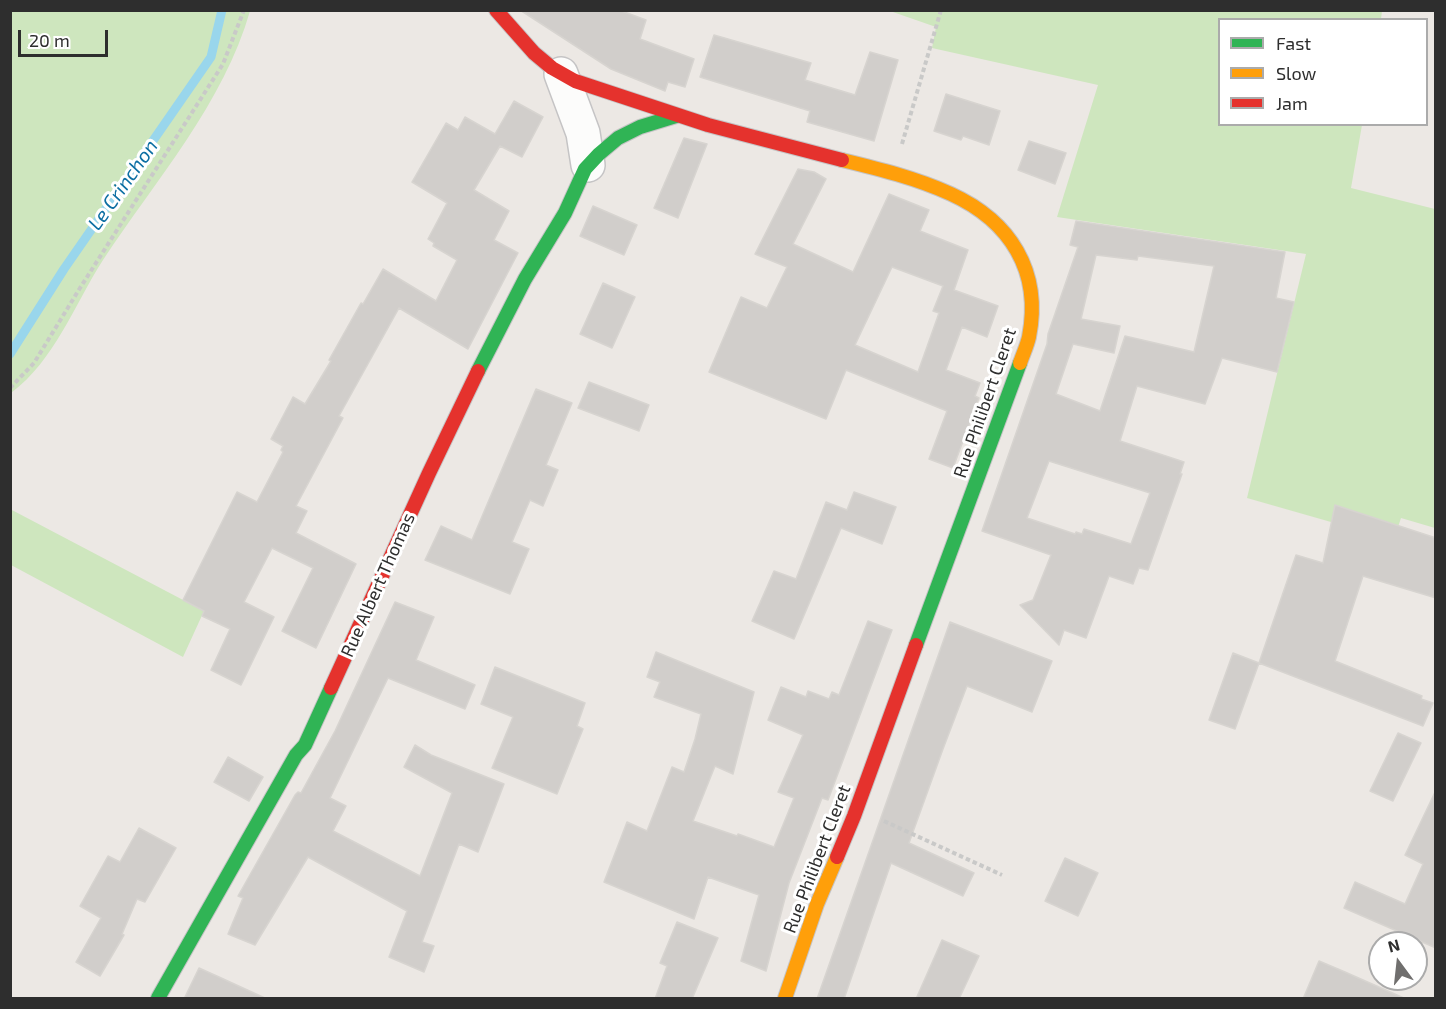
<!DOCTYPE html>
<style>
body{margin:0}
#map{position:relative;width:1446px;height:1009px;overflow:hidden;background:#ece8e4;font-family:"Exo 2",sans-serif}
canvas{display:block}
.frame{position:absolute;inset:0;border:12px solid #2e2e2e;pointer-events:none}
.legend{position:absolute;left:1218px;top:18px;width:210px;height:108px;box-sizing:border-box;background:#fff;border:2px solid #ababab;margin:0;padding:8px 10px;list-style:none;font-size:18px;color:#2e2e2e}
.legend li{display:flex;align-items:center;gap:12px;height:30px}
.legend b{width:30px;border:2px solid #ababab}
.north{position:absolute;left:1368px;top:931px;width:60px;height:60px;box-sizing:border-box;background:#fff;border:2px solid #ababab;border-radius:50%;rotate:345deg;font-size:16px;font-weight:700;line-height:24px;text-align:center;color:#2e2e2e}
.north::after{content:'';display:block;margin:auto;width:21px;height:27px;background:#706f6e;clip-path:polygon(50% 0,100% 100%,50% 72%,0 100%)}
.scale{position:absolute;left:18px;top:30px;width:90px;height:27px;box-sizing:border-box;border:3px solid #2e2e2e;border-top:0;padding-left:8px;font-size:18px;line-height:21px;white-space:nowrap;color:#2e2e2e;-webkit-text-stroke:4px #fff;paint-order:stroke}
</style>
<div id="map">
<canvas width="1446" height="1009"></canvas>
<div class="frame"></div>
<ul class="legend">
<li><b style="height:8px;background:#30b455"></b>Fast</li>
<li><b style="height:8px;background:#ff9f0a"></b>Slow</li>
<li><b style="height:8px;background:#e5322d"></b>Jam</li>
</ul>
<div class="north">N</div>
<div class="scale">20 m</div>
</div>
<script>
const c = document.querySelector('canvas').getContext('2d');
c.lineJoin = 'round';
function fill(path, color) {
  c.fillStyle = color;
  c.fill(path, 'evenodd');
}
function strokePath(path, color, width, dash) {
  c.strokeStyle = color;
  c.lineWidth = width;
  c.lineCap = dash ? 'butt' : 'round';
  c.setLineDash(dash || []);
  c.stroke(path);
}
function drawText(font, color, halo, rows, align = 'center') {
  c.font = font + ' "Exo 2",sans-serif';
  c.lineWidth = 6;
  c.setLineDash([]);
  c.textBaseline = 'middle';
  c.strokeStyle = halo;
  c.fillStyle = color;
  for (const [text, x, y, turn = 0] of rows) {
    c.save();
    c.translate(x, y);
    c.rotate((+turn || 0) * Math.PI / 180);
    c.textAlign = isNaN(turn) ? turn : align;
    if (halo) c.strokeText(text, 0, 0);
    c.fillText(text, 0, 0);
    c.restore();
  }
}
fill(new Path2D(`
 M10 11H250C224 103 155 181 103 260 74 305 55 360 11 393Z
 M890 11H1382L1381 19 1220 20V124L1362 125 1351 188 1435 209V528L1401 518 1398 527 1331 522 1247 498 1306 254 1057 217 1098 85 932 48 936 27Z
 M10 509 204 611 183 657 11 565Z`), '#cee6be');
strokePath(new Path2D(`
 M10 354 64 269 211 57 222 10`), '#99d6ec', 9);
const building = new Path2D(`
 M520 10H619L646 20 640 39 694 59 685 87 668 82 665 91 611 69Z
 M714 35 811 63 805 80 855 95 870 52 898 60 874 141 807 122 810 111 700 77Z
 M946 94 1000 111 989 145 963 136 961 140 934 131Z
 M514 101 543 117 522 157 500 146 474 190 509 211 494 240 518 253 468 349 399 308 339 416 343 418 296 506 307 511 296 533 356 564 316 648 282 631 313 568 272 548 244 602 274 617 241 685 211 670 230 629 202 616 204 611 183 600 237 492 257 502 283 452 281 450 283 446 271 439 293 397 305 404 331 361 329 360 361 303 363 304 383 269 436 301 457 260 433 246 434 243 428 239 447 203 412 182 446 123 458 130 465 117 495 134Z
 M684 138 707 144 678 218 654 208Z
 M1029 141 1066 153 1055 184 1018 170Z
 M798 169 814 172 826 179 793 244 853 272 889 194 929 210 920 231 968 250 954 290 998 306 987 337 962 327 946 370 980 383 975 396 979 398 953 468 929 459 947 411 846 370 826 419 709 372 741 297 767 308 787 267 755 254ZM892 267 943 286 933 311 939 313 918 372 855 345Z
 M593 206 637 225 624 255 580 236Z
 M1076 221 1285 252 1276 298 1294 302 1277 372 1222 358 1205 404 1137 386 1120 441 1184 462 1180 474H1182L1148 570 1139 568 1133 584 1109 576 1086 638 1064 630 1059 645 1020 605 1033 600 1051 555 982 531 1047 344 1048 334 1078 247 1070 245ZM1096 255 1137 260 1138 256 1214 266 1194 352 1125 336 1100 411 1056 394 1073 344 1114 353 1120 326 1081 319ZM1049 461 1150 493 1131 544 1084 529 1082 534 1076 532 1075 534 1027 518Z
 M603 283 635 297 612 348 580 334Z
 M589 382 649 405 639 431 578 408Z
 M536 389 572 403 546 465 558 470 543 506 530 500 512 542 529 549 510 594 425 560 441 526 472 540Z
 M854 492 896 507 882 544 841 528 794 639 752 621 774 571 796 579 826 502 847 510Z
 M1335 505 1436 538V598L1363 576 1335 661 1422 696 1421 699 1433 703 1423 726 1259 663 1296 555 1323 563Z
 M395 602 434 617 416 660 475 685 465 709 388 678 330 798 346 806 333 831 420 876 452 793 404 767 415 745 431 755 504 784 478 852 459 844 422 942 434 946 424 972 389 957 407 911 308 857 255 945 228 934 243 898 238 896 295 795 298 792 301 793 335 731Z
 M868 621 892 630 828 800 822 798 789 883 766 971 741 961 759 895 708 877 694 919 604 882 627 822 647 831 672 767 684 772 695 739 701 714 654 697 660 682 647 677 656 652 754 692 733 774 715 766 693 821 737 836 738 834 774 847 794 798 778 792 803 735 768 720 781 687 806 697 808 691 829 699 832 692 839 695Z
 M950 622 1052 661 1032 712 967 686 943 749 909 843 974 873 963 896 891 863 844 999H817Z
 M1233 653 1259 663 1235 729 1209 720Z
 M495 667 585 703 577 726 583 729 557 794 492 768 513 717 481 704Z
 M1398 733 1421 743 1393 801 1370 791Z
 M228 757 263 777 249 801 214 782Z
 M1436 790V948L1344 908 1355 882 1405 904 1423 864 1405 855Z
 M139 828 176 848 145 902 137 899 122 934 124 935 100 976 76 962 101 918 80 906 108 856 120 862Z
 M1065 858 1098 873 1078 916 1045 901Z
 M677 922 718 938 692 999H655L667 966 660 963Z
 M942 940 979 956 959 999H916Z
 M1319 961 1345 972 1406 999H1303Z
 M199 968 219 977 267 999H184Z`);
fill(building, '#d1cecb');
strokePath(building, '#d7d4d0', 1.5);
const street = new Path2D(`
 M561 74 583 133 588 165`);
const fast = new Path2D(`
 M478 371 525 279 565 213 585 169 599 154 618 138 640 127 676 116
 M916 645 1020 363
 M158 998 296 755 305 745 331 688`);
const slow = new Path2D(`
 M842 160C879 169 916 178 951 194 1010 221 1042 271 1029 337 1027 346 1023 354 1020 363
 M785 998 817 904 837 857`);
const jam = new Path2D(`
 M496 10 534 53 552 68 575 81 708 125 842 160
 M331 688 429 473 478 371
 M837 857 854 816 916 645`);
strokePath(street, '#c5c4c5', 36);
strokePath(fast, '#c5c4c5', 16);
strokePath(slow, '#c5c4c5', 16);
strokePath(jam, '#c5c4c5', 16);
strokePath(new Path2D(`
 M902 144 941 10
 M10 388 34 363 80 288 223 64 244 10
 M884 821 1002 875`), '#c9c9c8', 4, [4.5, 3]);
strokePath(street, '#fcfcfb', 33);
strokePath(fast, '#30b455', 14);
strokePath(slow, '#ff9f0a', 14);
strokePath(jam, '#e5322d', 14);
drawText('18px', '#2e2e2e', '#fff', [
 ["Rue Philibert Cleret",985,403,-71],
 ["Rue Albert Thomas",378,585,-66],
 ["Rue Philibert Cleret",817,859,-69]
]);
drawText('italic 20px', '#0d6fa3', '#fff', [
 ["Le Crinchon",123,185,-55]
]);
</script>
